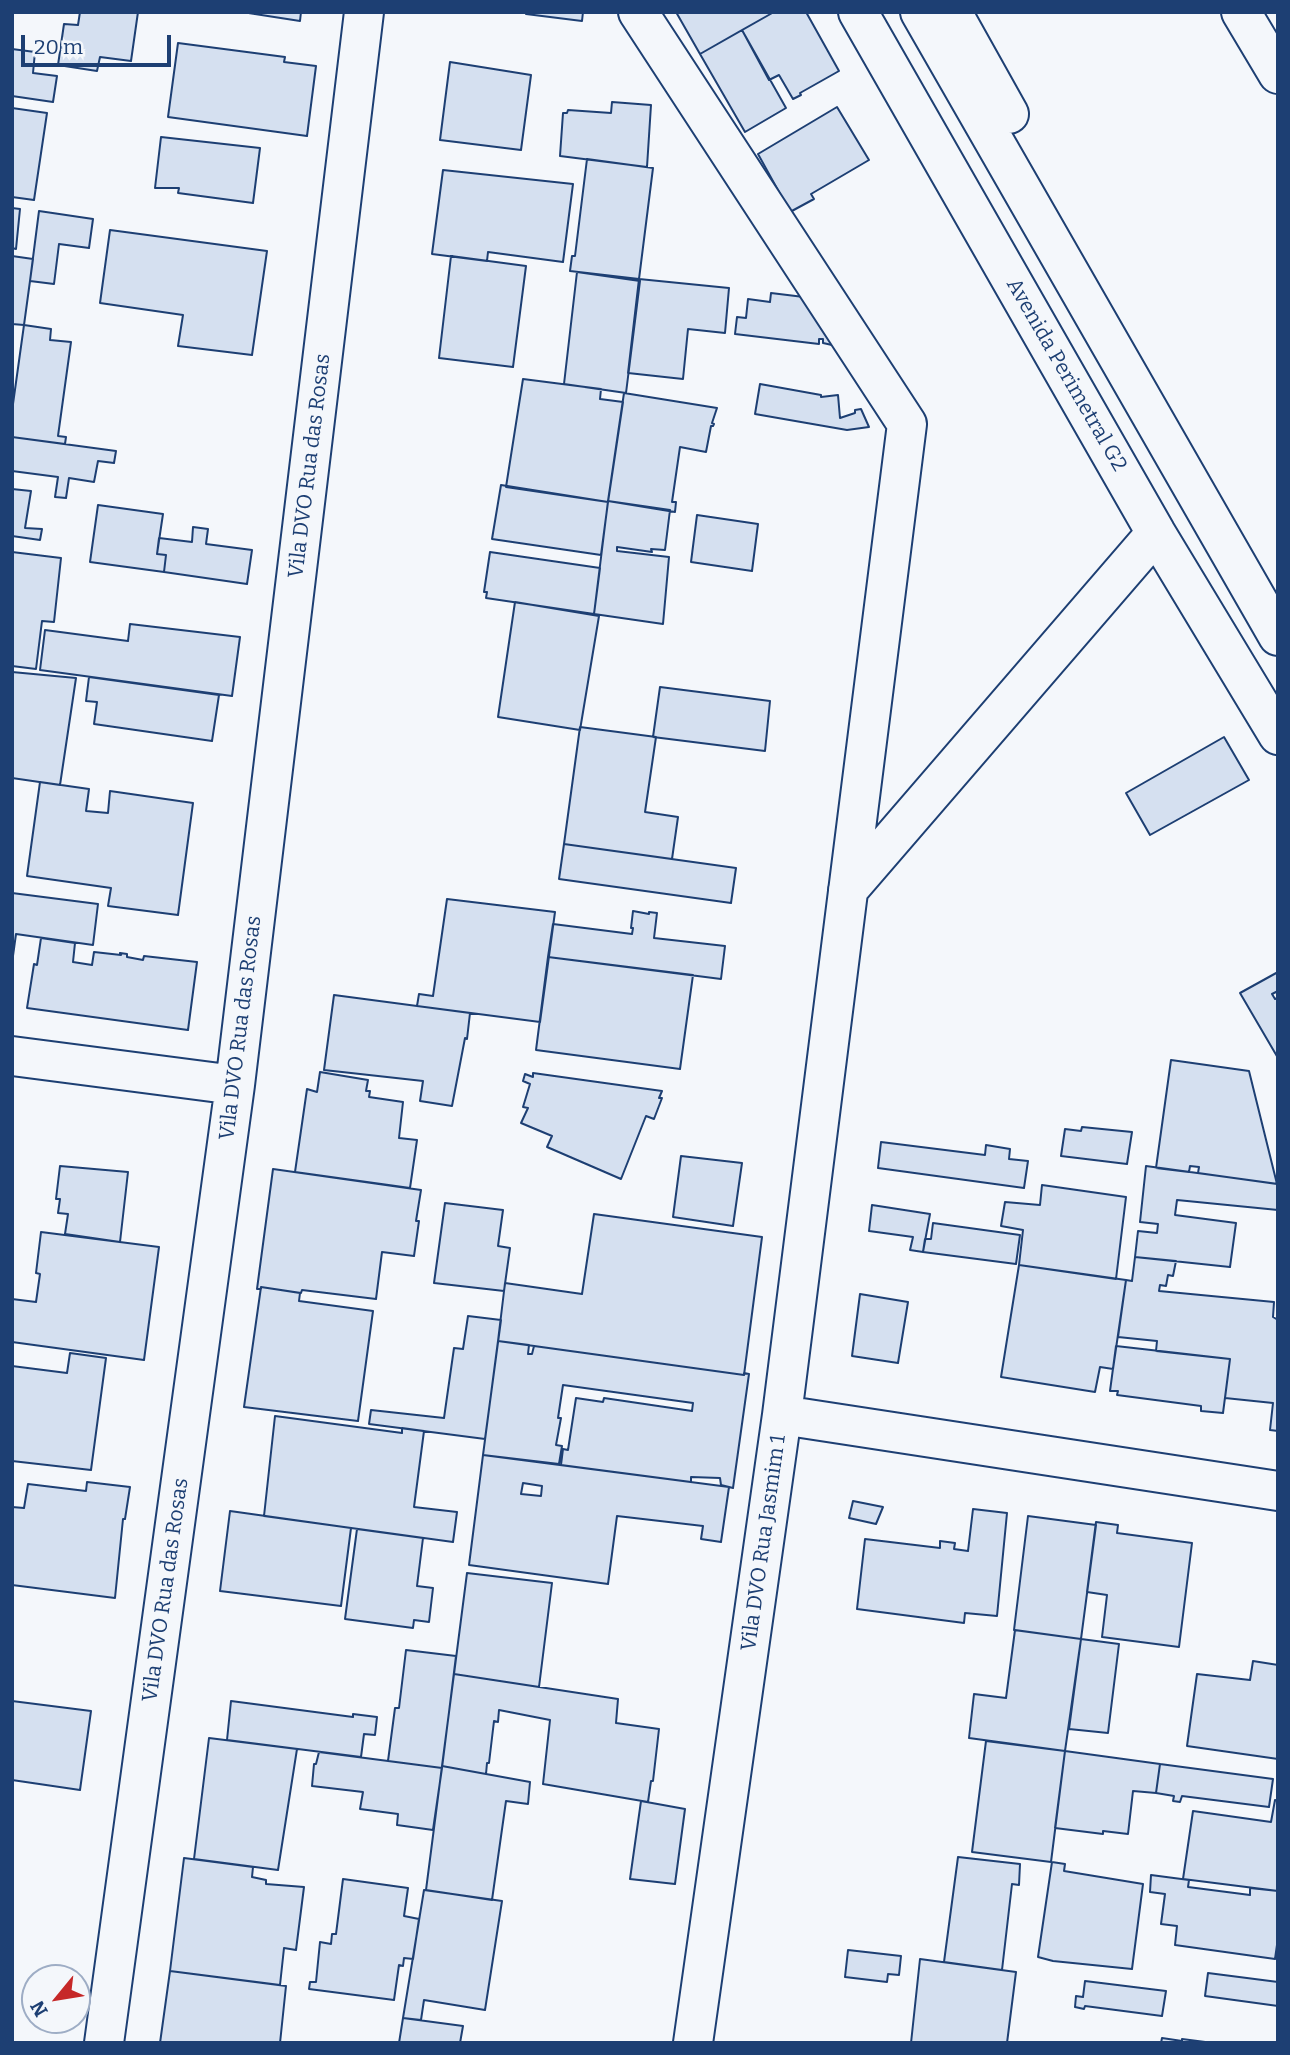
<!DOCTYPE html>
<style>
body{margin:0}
#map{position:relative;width:1290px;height:2055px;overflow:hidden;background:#f4f7fb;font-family:Bitter,serif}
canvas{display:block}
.frame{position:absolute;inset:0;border:14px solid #1d3f73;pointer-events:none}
.north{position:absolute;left:21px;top:1964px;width:70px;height:70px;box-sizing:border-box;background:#f4f7fb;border:2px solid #9eadc5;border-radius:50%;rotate:240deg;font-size:19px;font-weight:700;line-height:28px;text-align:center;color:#1d3f73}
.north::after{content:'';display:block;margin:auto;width:24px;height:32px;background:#c62828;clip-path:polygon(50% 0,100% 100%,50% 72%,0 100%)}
.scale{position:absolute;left:21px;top:35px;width:150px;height:32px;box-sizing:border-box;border:4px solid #1d3f73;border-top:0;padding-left:9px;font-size:21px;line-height:24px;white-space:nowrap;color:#1d3f73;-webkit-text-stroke:5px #f4f7fb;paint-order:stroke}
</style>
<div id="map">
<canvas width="1290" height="2055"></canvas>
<div class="frame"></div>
<div class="north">N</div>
<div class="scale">20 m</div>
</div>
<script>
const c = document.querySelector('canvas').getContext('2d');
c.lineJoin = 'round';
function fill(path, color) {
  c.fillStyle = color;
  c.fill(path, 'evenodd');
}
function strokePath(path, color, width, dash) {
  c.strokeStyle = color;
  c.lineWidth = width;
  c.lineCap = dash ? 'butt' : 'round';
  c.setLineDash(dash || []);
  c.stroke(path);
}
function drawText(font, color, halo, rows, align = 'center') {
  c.font = font + ' Bitter,serif';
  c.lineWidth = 5;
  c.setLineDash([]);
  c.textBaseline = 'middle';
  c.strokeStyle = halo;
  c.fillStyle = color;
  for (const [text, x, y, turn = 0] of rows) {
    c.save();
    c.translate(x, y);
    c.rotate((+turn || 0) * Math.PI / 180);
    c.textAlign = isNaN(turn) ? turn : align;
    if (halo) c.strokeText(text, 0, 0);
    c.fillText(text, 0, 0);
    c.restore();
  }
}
const building = new Path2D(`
 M80 12H138L131 61 100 57 97 71 58 65 64 24 78 25Z
 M242 12H301L300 21Z
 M526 12H583L582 21 526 14Z
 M676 12H774L700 54Z
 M774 12H806L839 71 800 93 801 95 793 99 779 75 769 80 742 30Z
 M742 30 786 108 745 132 700 54Z
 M178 43 285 57 284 62 316 66 307 136 168 117Z
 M12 49 35 52 33 73 57 76 53 102 12 96Z
 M450 62 531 75 521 150 440 140Z
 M612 102 651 105 647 167 560 156 563 113H567L568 110 611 113Z
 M837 107 869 160 811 194 814 199 790 212 758 154Z
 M12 108 47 113 34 200 12 197Z
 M161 137 260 148 253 203 178 193 179 188H155Z
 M587 159 653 168 639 279 570 271 572 256H575Z
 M443 170 573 184 563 262 488 252 487 261 432 254Z
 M12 208 20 209 16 249 12 248Z
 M39 211 93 219 89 248 59 244 54 284 30 281Z
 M110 230 267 251 252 355 178 346 183 315 100 303Z
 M12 256 33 259 24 325 12 324Z
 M451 256 526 266 513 367 439 358Z
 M577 272 640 281 626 393 564 384Z
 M639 279 729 288 725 333 688 329 683 379 628 373Z
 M771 293 812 298 832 345 823 343V339H819V344L735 334 737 317 746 318 748 299 770 302Z
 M24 325 51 329 50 340 71 342 58 436 66 437 65 444 12 437V411Z
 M523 379 601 389 600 399 623 402 608 502 506 487Z
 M760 384 821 395V397L838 395 840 418 855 413V410L861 409 869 427 847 430 755 414Z
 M624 393 717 408 712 423 714 424 713 426H711L706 452 680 447 672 502H676L675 512 608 501Z
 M12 437 116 451 114 463 98 461 94 482 69 478 66 498 55 497 58 477 12 471Z
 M501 485 608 502 601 555 492 539Z
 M12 489 31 491 25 528 42 529 40 540 12 536Z
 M608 501 670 510 665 550 651 549 652 552 617 547V551L669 557 663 624 594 614Z
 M98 505 163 514 157 554 166 555 164 572 90 562Z
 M697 515 758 524 752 571 691 562Z
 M193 527 208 529 206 544 252 550 247 584 164 572 166 555 157 554 159 538 192 542Z
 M12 552 61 558 54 622 42 621 36 669 12 666Z
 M490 552 600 568 594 614 486 598 487 592H484Z
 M515 602 599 616 580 730 498 717Z
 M130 624 240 637 232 696 40 670 45 630 128 641Z
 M12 672 76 678 60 785 12 778Z
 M89 677 219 695 212 741 94 724 97 702 86 701Z
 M660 687 770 701 765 751 653 737Z
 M580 727 656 737 645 812 678 817 672 859 564 844Z
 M1224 737 1249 780 1150 835 1126 793Z
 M40 782 89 789 86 811 108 813 110 791 193 803 178 915 108 906 111 888 27 876Z
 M564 844 736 868 731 903 559 879Z
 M12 893 98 904 93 945 16 934 12 963Z
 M447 899 555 912 540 1022 417 1006 419 994 433 996Z
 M633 911 649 914V912L657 913 654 938 725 946 721 979 548 957 553 924 632 934 633 928H631Z
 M41 938 75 943 73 962 92 965 94 952 121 955 120 953 127 954V957L143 960 144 956 197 962 188 1030 27 1008 34 964 37 965Z
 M548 957 693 975 680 1069 536 1050Z
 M1278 972V991L1272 994 1275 999 1278 998V1058L1240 993Z
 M334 995 470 1013 467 1039 465 1038 452 1106 420 1101 423 1081 324 1070Z
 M1171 1060 1249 1071 1277 1184 1198 1173 1199 1167 1190 1166 1189 1172 1156 1168Z
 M320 1072 368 1080 366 1091H370L369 1097 403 1102 399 1138 417 1140 410 1188 295 1172 307 1089 317 1092Z
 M533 1073 662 1091 659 1098H662L654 1119 646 1116 621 1179 547 1147 552 1136 521 1123 528 1108 523 1107 530 1084 523 1081 525 1074 533 1077Z
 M1082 1127 1132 1132 1127 1164 1061 1156 1065 1129 1081 1131Z
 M881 1142 985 1155 986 1145 1010 1149 1009 1159 1028 1161 1024 1188 878 1168Z
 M681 1156 742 1163 733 1226 673 1217Z
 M60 1166 128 1172 120 1242 65 1234 68 1214 58 1213 60 1199H56Z
 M1146 1166 1278 1184V1210L1177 1200 1175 1215 1236 1223 1230 1267 1135 1257 1138 1231 1157 1233 1158 1224 1140 1222Z
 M273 1169 421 1190 416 1221H419L414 1256 382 1252 376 1299 302 1290 301 1293 261 1287V1289H257Z
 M1042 1185 1126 1197 1116 1279 1019 1265 1023 1230 1001 1226 1005 1202 1040 1205Z
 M445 1203 503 1210 498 1246 510 1248 504 1291 434 1283Z
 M872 1205 930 1214 923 1252 910 1250 913 1237 869 1231Z
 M594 1214 762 1237 744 1375 498 1341 505 1283 582 1294Z
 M933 1223 1020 1235 1016 1264 923 1252 925 1239H931Z
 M41 1232 159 1247 144 1360 12 1342V1299L36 1302 40 1274 36 1273Z
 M1135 1257 1176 1261 1173 1276 1168 1275 1166 1286 1160 1285 1159 1291 1274 1302 1273 1317 1278 1320V1431L1270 1430 1273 1403 1225 1398 1230 1359 1156 1351 1157 1341 1118 1337 1126 1280 1132 1281Z
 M1019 1265 1126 1280 1113 1369 1100 1367 1095 1392 1001 1377Z
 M261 1287 300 1293 299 1301 373 1311 358 1421 244 1407Z
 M860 1294 908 1302 898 1363 852 1356Z
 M468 1316 501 1320 485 1439 369 1424 371 1410 444 1418 454 1348 463 1349Z
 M498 1341 529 1345 528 1354H532L534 1346 744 1375V1373L749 1374 733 1488 721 1485 720 1478 691 1477V1482L561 1465 563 1449 568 1450 576 1398 603 1402 604 1398 692 1411 693 1403 563 1385 558 1418H561L556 1445 562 1446 559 1464 483 1455Z
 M1116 1346 1230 1359 1223 1413 1201 1411V1406L1117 1395 1118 1391H1110Z
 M70 1353 106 1358 91 1470 12 1461V1366L67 1373Z
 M275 1416 402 1433V1428L424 1431 414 1507 457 1512 453 1542 264 1516Z
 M483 1455 729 1487 721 1542 701 1539 703 1526 617 1516 608 1584 469 1565ZM523 1483 542 1486 541 1496 521 1494Z
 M87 1482 130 1487 125 1519H123L115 1598 12 1585V1507L24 1508 28 1484 86 1491Z
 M853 1501 883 1507 876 1524 849 1518Z
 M973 1509 1007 1513 997 1616 965 1613 964 1623 857 1609 865 1539 940 1548V1541L955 1543 954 1549 968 1551Z
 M230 1511 351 1528 341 1606 220 1591Z
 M1028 1516 1096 1525 1081 1639 1014 1630Z
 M1096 1522 1118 1525 1117 1533 1192 1543 1179 1647 1102 1637 1107 1595 1087 1592Z
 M357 1529 423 1538 417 1586 433 1588 429 1622 414 1620 413 1628 345 1619Z
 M467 1573 552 1583 539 1687 454 1674Z
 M1015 1630 1081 1639 1065 1751 969 1738 974 1694 1006 1698Z
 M1081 1639 1119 1644 1108 1733 1069 1729Z
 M406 1650 456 1656 442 1768 388 1761 395 1708H399Z
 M1253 1661 1278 1665V1759L1187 1746 1197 1674 1250 1680Z
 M454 1674 618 1699 616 1723 659 1729 653 1781H651L648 1802 543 1784 550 1720 499 1710 498 1722 494 1721 489 1763H487L486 1774 442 1766Z
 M12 1701 91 1711 80 1790 12 1780Z
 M231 1701 353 1717V1714L377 1717 375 1735 364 1734 361 1757 227 1740Z
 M209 1738 297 1749 278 1870 194 1859Z
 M986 1741 1065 1751 1051 1862 972 1852Z
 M1065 1751 1160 1764 1156 1793 1133 1791 1128 1834 1103 1831V1834L1055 1828Z
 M319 1752 442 1768 433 1830 397 1825 398 1814 360 1809 363 1792 312 1786 314 1764H316Z
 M1160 1764 1273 1779 1269 1807 1182 1796 1180 1802 1173 1801 1174 1796 1156 1793Z
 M442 1766 530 1782 528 1804 506 1801 492 1900 426 1890Z
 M1275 1800 1278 1801V1891L1183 1879 1193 1811 1271 1822Z
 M641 1801 685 1809 675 1884 630 1879Z
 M958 1857 1020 1864 1019 1885 1012 1884 1002 1970 944 1962Z
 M184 1858 253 1867 252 1877 266 1880V1884L304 1887 296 1950 284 1948 280 1985 170 1971Z
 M1052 1862 1065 1864 1064 1871 1143 1884 1132 1969 1053 1961 1038 1957Z
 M1151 1875 1189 1880 1188 1887 1250 1895V1888L1278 1891V1938L1275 1959 1175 1945 1177 1926 1161 1924 1165 1894 1150 1892Z
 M343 1879 408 1888 404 1916 419 1919 413 1959 404 1958 403 1966 399 1965 394 2000 309 1989 310 1982H316L320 1942 331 1944 332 1934H336Z
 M424 1890 502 1901 485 2010 424 2000 421 2020 403 2018Z
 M848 1950 901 1956 899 1975 888 1974 887 1982 845 1977Z
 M920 1959 1016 1972 1007 2043H911Z
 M170 1971 286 1986 280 2043H160Z
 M1208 1973 1278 1982V2006L1205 1996Z
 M1085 1981 1166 1991 1162 2016 1085 2006 1084 2009 1075 2007 1076 1996 1083 1997Z
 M403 2018 463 2026 460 2043H399Z
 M1162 2038 1182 2041V2039L1213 2043H1161Z`);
fill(building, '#d5e0f0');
strokePath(building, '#1d3f73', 2);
const minor = new Path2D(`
 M638 12 907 424 782 1415
 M858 12 1156 533 1278 735
 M920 12 1278 636
 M952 12 1009 114
 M1241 12 1278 74
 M848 890 1156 533
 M12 1056 235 1085
 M104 2043 235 1085 364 12
 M693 2043 782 1415 1278 1491`);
strokePath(minor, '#1d3f73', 42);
strokePath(minor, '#f4f7fb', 38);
drawText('21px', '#1d3f73', '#f4f7fb', [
 ["Avenida Perimetral G2",1066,375,60],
 ["Vila DVO Rua das Rosas",310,466,-83],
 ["Vila DVO Rua das Rosas",241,1028,-83],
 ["Vila DVO Rua Jasmim 1",764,1543,-82],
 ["Vila DVO Rua das Rosas",166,1590,-82]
]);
</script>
